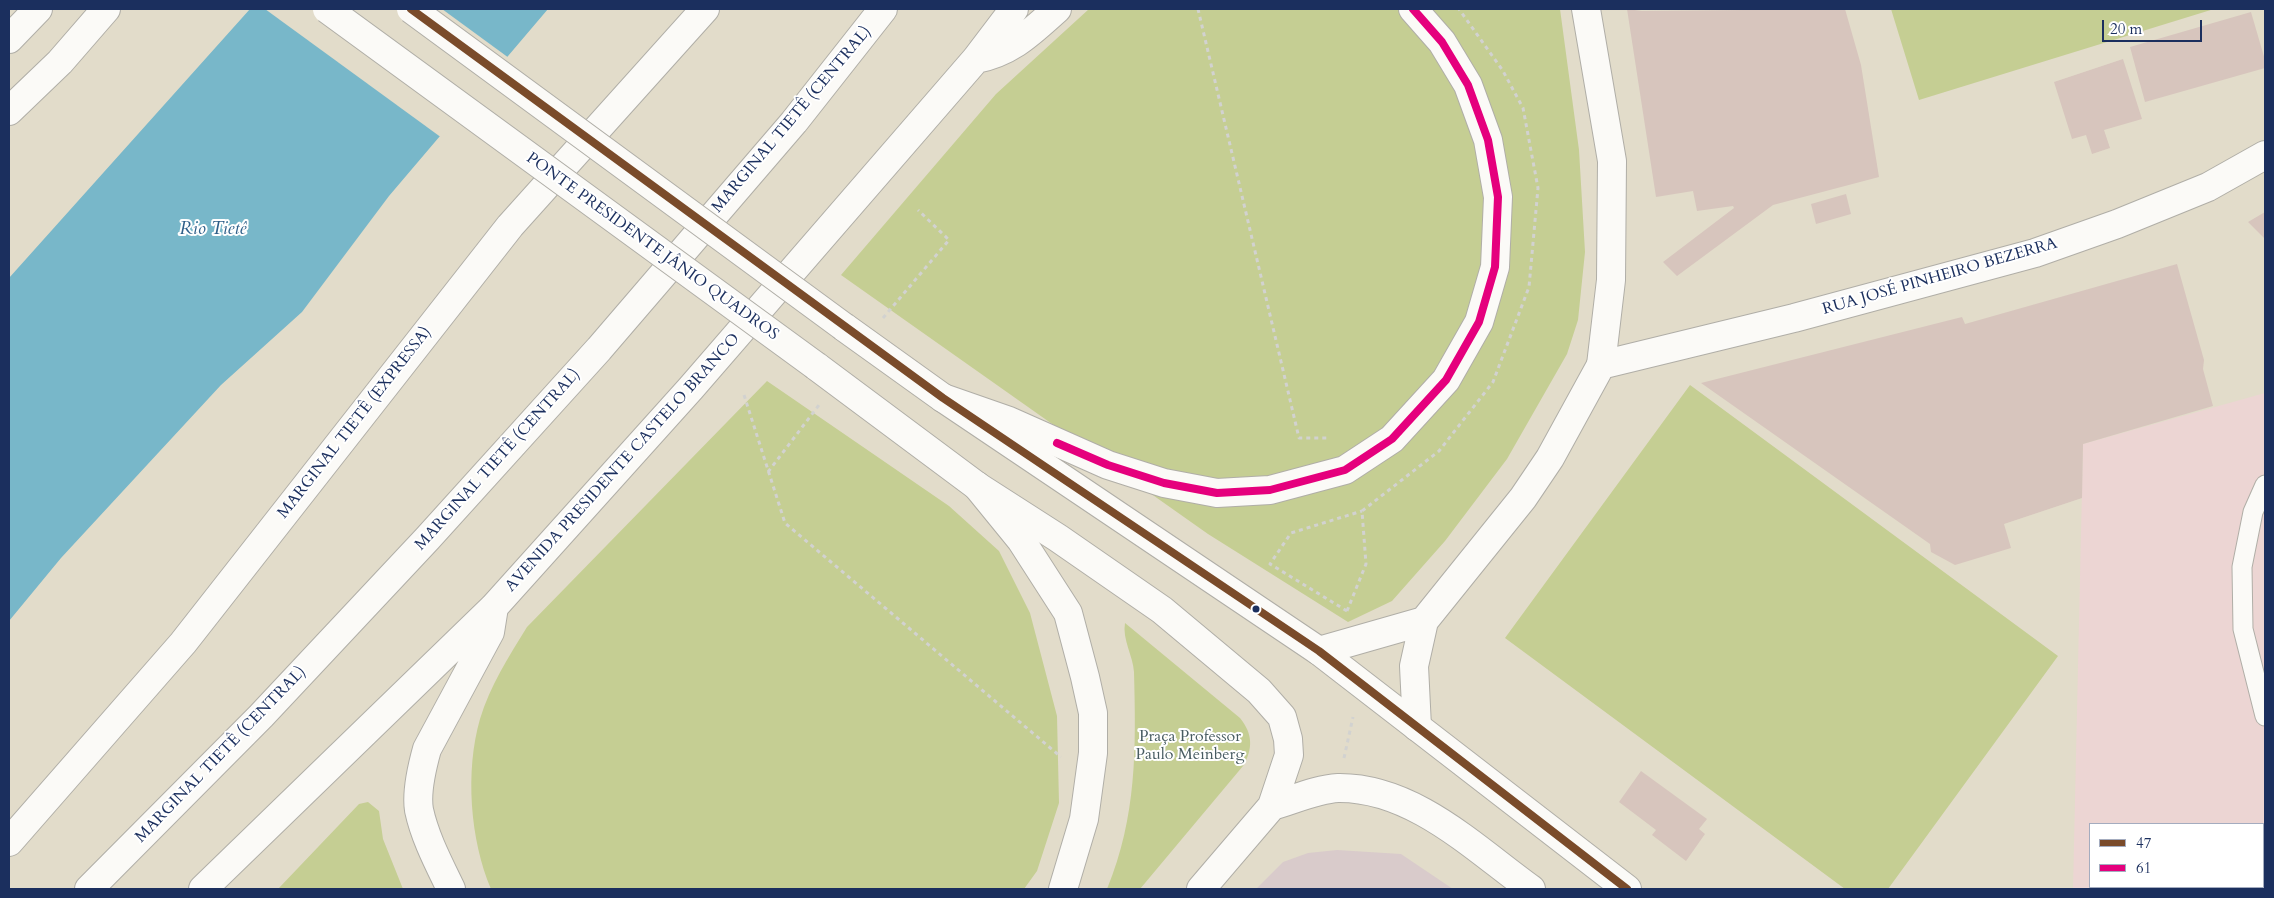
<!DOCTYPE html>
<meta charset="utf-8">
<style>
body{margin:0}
#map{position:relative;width:2274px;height:898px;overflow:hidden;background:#e2dcca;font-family:Cardo,serif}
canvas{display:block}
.frame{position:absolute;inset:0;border:10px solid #1b2f5e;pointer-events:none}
.legend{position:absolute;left:2089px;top:823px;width:175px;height:65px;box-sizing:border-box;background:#fff;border:1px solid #a4acbf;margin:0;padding:6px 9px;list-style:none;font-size:15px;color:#1b2f5e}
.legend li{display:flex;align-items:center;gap:10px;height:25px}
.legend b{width:25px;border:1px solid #a4acbf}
.scale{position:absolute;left:2102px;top:20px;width:100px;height:22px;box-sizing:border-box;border:2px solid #1b2f5e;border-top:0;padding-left:6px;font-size:15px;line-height:18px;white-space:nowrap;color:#1b2f5e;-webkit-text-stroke:4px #fff;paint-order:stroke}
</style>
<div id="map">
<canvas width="2274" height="898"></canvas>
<div class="frame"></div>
<ul class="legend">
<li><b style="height:6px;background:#7a4b2a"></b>47</li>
<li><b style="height:6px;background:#e5007d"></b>61</li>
</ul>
<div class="scale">20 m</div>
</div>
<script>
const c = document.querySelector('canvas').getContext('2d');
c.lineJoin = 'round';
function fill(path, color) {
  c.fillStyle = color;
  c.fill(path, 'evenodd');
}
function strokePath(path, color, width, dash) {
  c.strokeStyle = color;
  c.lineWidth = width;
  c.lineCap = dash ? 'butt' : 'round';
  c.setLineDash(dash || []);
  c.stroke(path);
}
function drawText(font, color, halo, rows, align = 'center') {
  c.font = font + ' Cardo,serif';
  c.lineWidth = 4;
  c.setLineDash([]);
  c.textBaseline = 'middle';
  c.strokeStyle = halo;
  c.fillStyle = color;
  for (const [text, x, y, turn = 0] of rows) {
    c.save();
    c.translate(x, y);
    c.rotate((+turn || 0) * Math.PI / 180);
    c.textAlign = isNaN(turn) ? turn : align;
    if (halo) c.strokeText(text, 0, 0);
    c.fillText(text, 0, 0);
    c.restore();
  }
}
fill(new Path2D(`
 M2265 393V889H2073L2083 444ZM2090 824H2263V887H2090Z`), '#ecd5d3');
fill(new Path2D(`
 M1337 850 1401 854 1453 889H1256L1283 862 1308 853Z`), '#d9cbcb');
fill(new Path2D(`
 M1089 9H1560L1579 150 1585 252 1578 320 1567 354 1507 459 1445 541 1392 601 1348 622 1208 534 841 275 996 94Z
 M1891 9H2214L1919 100Z
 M767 381 949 506 999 551 1030 613 1057 716 1059 803 1037 871 1024 889H491C470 840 465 771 480 719 490 686 509 656 527 627Z
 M1690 385 2058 656 1888 889H1845L1505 638Z
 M1125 623 1240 718C1253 734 1253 749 1243 766L1140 889H1107C1137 816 1136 749 1134 672 1133 656 1122 639 1125 623Z
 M368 802 379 811 383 839 403 889H278L359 804Z`), '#c5ce93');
fill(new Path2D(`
 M250 9H548L389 196 302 312 221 385 61 558 9 621V278Z`), '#78b7c9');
fill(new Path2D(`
 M265 9H442L509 58 442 138Z`), '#e2dcca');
fill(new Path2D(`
 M1627 9 1642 11 1845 9 1861 65 1879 177 1773 205 1677 276 1663 262 1734 208 1733 206 1697 211 1693 191 1656 197Z
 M2251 12 2265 60V68L2145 102 2130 47Z
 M2123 59 2142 119 2104 130 2110 148 2092 154 2086 135 2072 139 2054 82Z
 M1846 194 1851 214 1816 224 1811 204Z
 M2265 212V239L2248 222Z
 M2177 264 2204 360 2203 369 2213 406 2083 444 2082 498 2004 524 2011 548 1955 565 1931 552 1930 544 1701 383 1962 317 1965 324Z
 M1641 771 1707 819 1699 829 1705 834 1686 861 1652 835 1656 830 1619 802Z`), '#d7c5bd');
const service = new Path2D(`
 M2265 485 2253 512 2242 567 2243 629 2265 716`);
const tertiary = new Path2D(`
 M1319 651 1424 621
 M1417 727 1414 666 1424 621 1523 498 1550 458 1601 365 1794 318 2035 253 2117 224 2208 187 2265 155`);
const secondary = new Path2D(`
 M844 327 943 398 1319 651 1627 889
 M816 366 977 486 1058 538 1162 610 1259 691 1282 717 1288 739 1289 755 1272 806 1201 889
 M1272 806C1293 800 1317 789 1338 788 1413 787 1474 848 1531 889`);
const trunk = new Path2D(`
 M1586 9 1612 161 1611 280 1601 365
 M976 59C1012 52 1031 32 1057 9
 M943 398 1009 421 1108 465 1164 483 1217 493 1270 490 1345 470 1392 439 1446 380 1479 322 1495 267 1498 197 1488 140 1468 85 1442 42 1413 9
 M977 486 1021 540 1068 613 1085 677 1093 713V753L1084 819 1063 889
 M89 889 261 716 427 539 599 349 794 122 883 9
 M203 889 494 607 691 388 976 59 1014 9
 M451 889C439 864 425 838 419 810 416 792 422 767 427 749L490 632 494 607`);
const motorway = new Path2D(`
 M9 39 38 9
 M9 111 60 62 106 9
 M9 842 183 643 510 226 705 9`);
strokePath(service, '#b0aea7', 21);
strokePath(tertiary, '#b0aea7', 30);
strokePath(secondary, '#b0aea7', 30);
strokePath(trunk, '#b0aea7', 30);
strokePath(motorway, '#b0aea7', 30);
strokePath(new Path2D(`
 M1198 9 1299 438H1330
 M883 318 949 240 918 210
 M744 395 785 523 1061 757
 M768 472 819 405
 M1347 611 1366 564 1362 511 1439 451 1493 382 1529 287 1538 188 1523 108 1503 71 1459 9
 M1347 611 1270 564 1291 533 1362 511
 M1344 758 1353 717`), '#d2d2d0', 3, [4, 4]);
strokePath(service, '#fbfaf7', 19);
strokePath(tertiary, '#fbfaf7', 28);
strokePath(secondary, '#fbfaf7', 28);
strokePath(trunk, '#fbfaf7', 28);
strokePath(motorway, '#fbfaf7', 28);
const secondaryBridge = new Path2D(`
 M327 9 816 366
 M411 9 844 327`);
strokePath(secondaryBridge, '#b0aea7', 30, []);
strokePath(secondaryBridge, '#fbfaf7', 28);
strokePath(new Path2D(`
 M411 9 943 398 1319 651 1627 889`), '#7a4b2a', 8);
strokePath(new Path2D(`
 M1057 443 1108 465 1164 483 1217 493 1270 490 1345 470 1392 439 1446 380 1479 322 1495 267 1498 197 1488 140 1468 85 1442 42 1413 9`), '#e5007d', 8);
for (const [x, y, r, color] of [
 [1256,609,4.5,"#1b2f5e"]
]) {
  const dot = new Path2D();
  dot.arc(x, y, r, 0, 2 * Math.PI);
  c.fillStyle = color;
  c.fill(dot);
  strokePath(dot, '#fff', 2);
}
drawText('16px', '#1b2f5e', '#fff', [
 ["MARGINAL TIETÊ (CENTRAL)",792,120,-50],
 ["PONTE PRESIDENTE JÂNIO QUADROS",652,247,36],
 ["RUA JOSÉ PINHEIRO BEZERRA",1940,277,-16],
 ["MARGINAL TIETÊ (EXPRESSA)",355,423,-52],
 ["MARGINAL TIETÊ (CENTRAL)",498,460,-48],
 ["AVENIDA PRESIDENTE CASTELO BRANCO",623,463,-48],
 ["MARGINAL TIETÊ (CENTRAL)",221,755,-46]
]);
drawText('16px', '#475b60', '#fff', [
 ["Praça Professor",1190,737],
 ["Paulo Meinberg",1190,755]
]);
drawText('italic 18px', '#2e5f89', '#fff', [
 ["Rio Tietê",213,230]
]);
</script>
